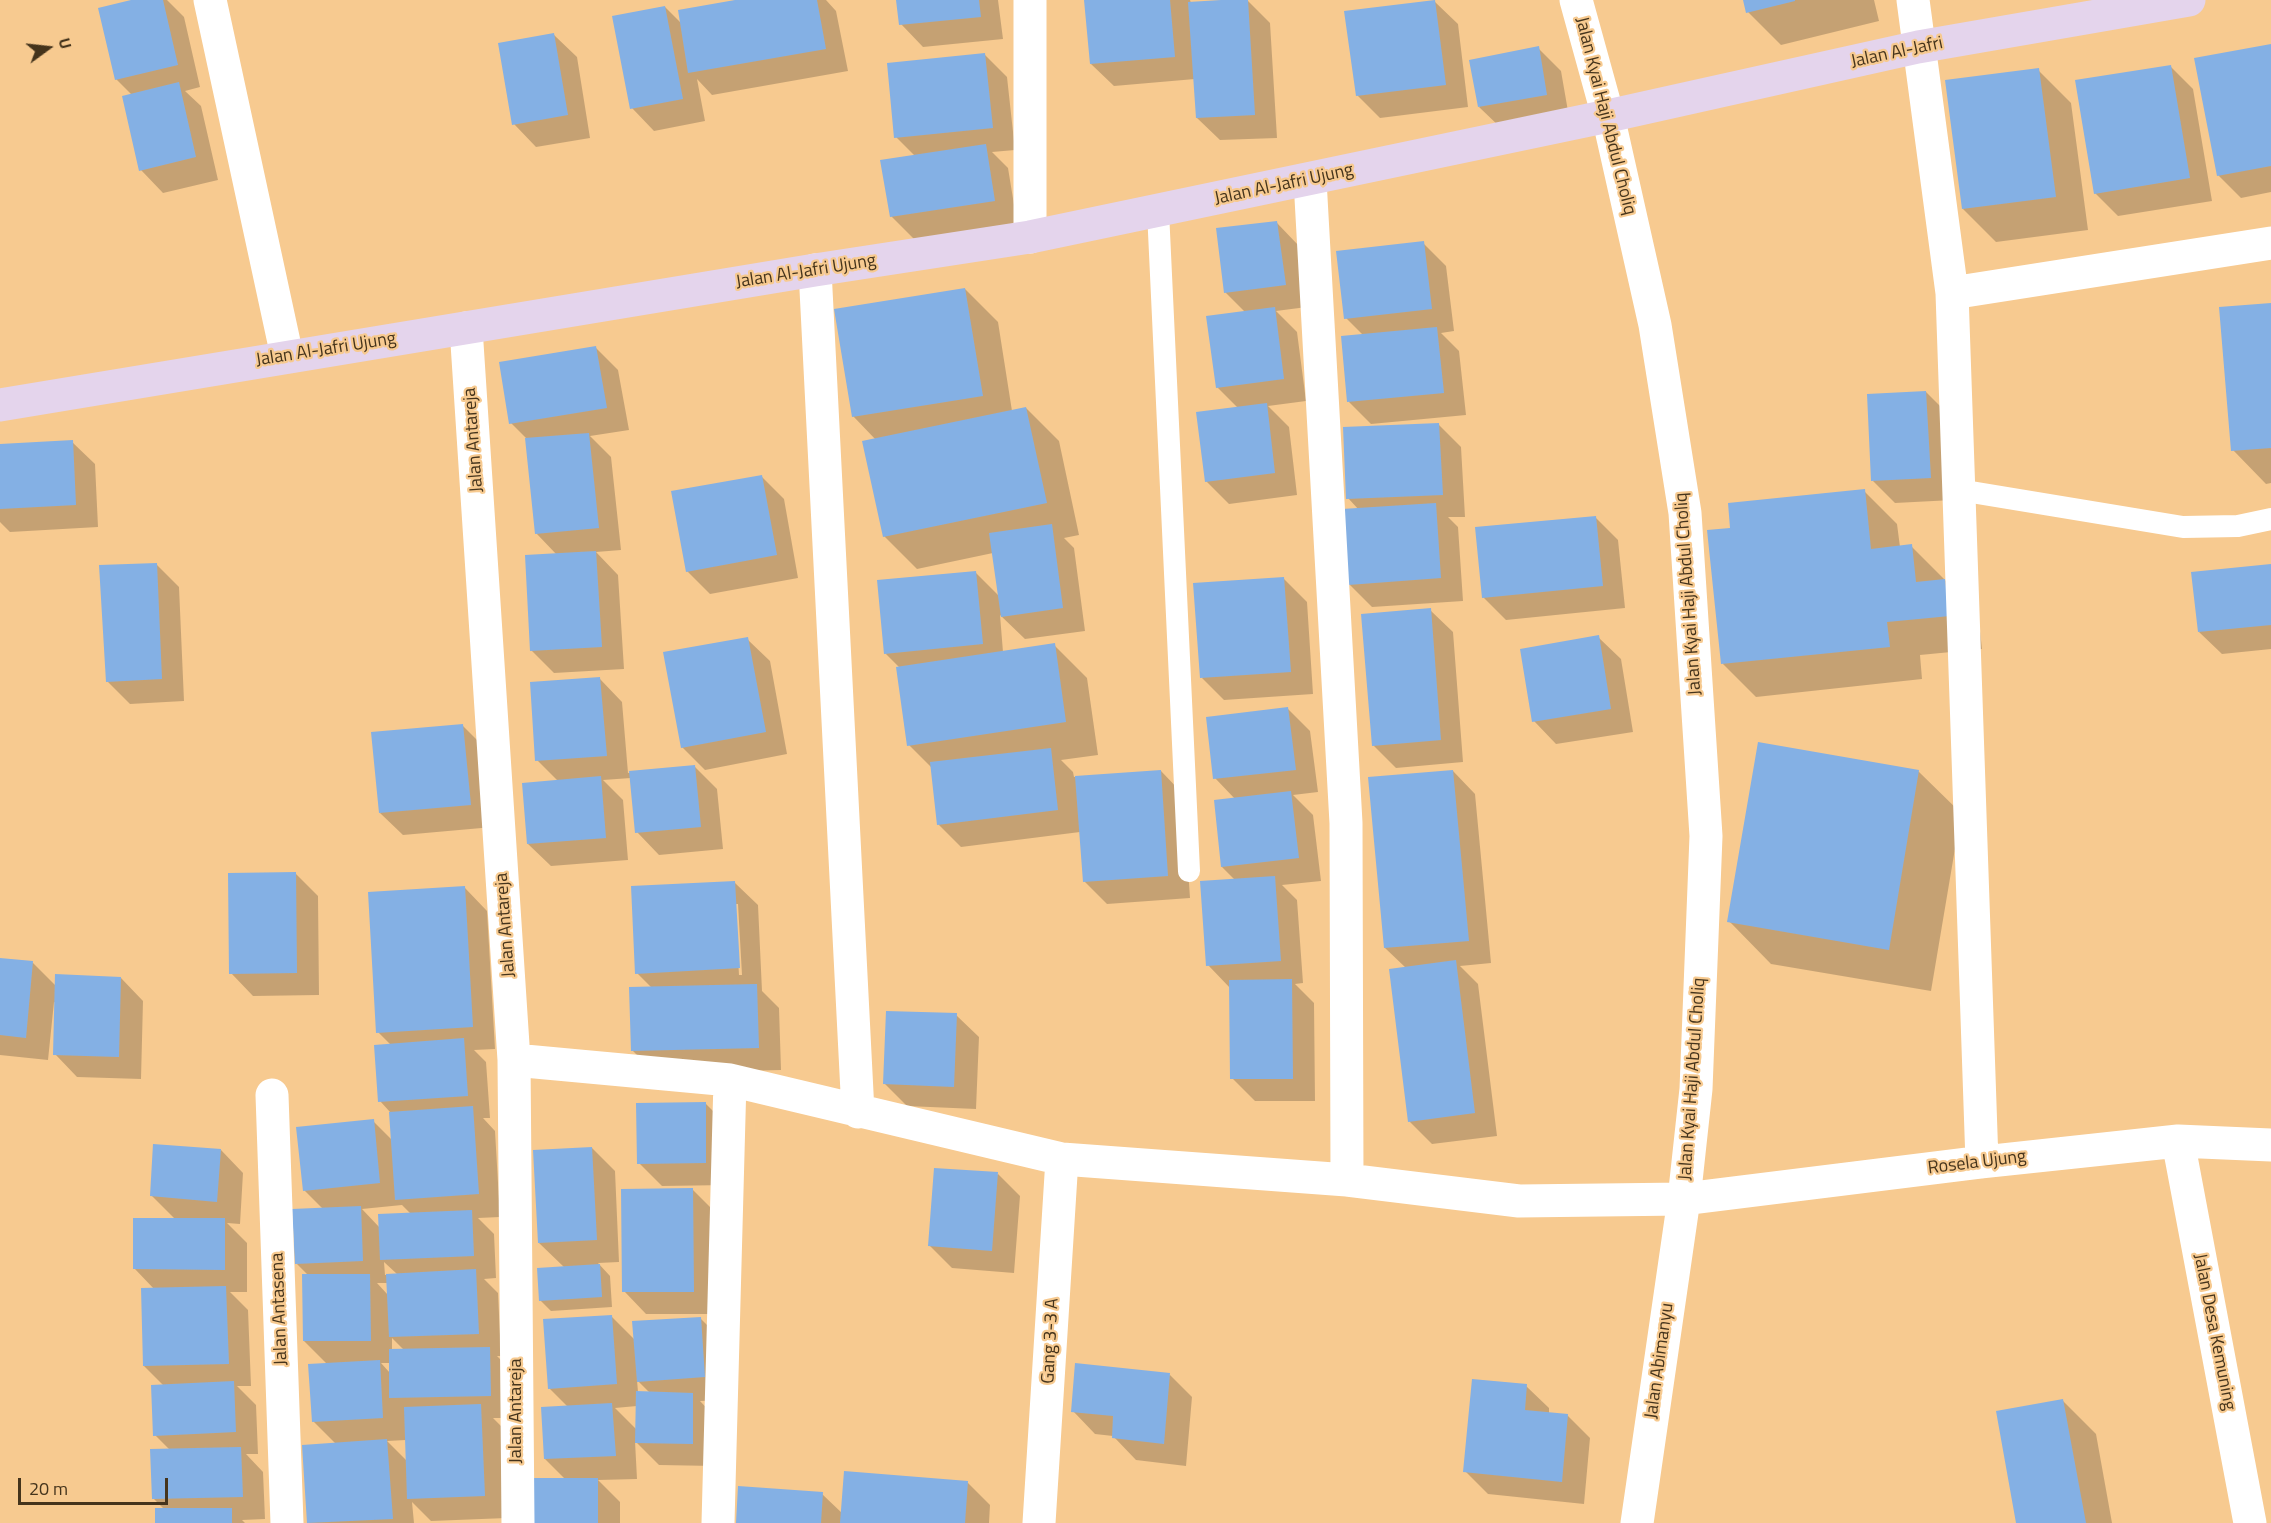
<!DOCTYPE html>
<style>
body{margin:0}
#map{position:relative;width:2271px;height:1523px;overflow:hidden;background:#f7ca90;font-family:"Titillium Web",sans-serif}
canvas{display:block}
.north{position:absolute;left:18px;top:18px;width:60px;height:60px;-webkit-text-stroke:4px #f7ca90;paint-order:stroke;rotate:75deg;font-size:16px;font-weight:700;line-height:24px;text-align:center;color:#45341c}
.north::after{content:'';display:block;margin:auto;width:21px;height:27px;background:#45341c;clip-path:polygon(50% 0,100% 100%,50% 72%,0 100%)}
.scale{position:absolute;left:18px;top:1478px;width:150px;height:27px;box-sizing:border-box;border:3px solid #45341c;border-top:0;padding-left:8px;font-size:18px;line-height:21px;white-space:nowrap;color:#45341c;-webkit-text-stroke:4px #f7ca90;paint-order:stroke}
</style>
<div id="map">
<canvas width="2271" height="1523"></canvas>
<div class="north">U</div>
<div class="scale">20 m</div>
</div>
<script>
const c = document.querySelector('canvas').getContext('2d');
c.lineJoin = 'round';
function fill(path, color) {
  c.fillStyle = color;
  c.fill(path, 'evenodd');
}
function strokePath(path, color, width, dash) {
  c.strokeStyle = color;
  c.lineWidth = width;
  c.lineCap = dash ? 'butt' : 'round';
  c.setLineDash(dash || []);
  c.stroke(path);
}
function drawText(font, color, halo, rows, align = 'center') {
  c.font = font + ' "Titillium Web",sans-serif';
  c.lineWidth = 4.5;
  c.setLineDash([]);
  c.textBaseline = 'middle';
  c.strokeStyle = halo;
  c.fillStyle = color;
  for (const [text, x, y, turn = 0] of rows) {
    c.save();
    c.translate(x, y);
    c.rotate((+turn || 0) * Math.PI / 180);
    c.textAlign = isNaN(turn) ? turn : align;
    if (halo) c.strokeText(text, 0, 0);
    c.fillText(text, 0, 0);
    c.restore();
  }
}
fill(new Path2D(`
 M138 0H167L184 17 200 87 185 91 201 106 218 180 163 193 141 170 132 95 116 79Z
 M745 0H826L836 11 848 71 712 95 697 79 705 121 654 131 632 108 665 7 682 24Z
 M898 0H998L1003 39 923 47 901 24Z
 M1085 0H1190L1191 3 1247 0 1270 23 1277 138 1220 140 1197 118 1195 79 1114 86 1091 64Z
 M1745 0H1874L1879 21 1781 45 1748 12Z
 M1435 2 1458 24 1468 107 1380 118 1357 95Z
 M554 35 577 57 590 138 536 147 514 124Z
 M2271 45V192L2241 198 2218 175Z
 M1538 48 1561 71 1569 117 1502 129 1479 107Z
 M984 54 1007 77 1015 150 992 152 1008 168 1017 223 914 239 891 216 915 156 896 137Z
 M2170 66 2193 89 2212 201 2118 216 2095 193Z
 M2038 70 2071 103 2088 230 1996 242 1963 209Z
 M1277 223 1299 246 1307 307 1276 311 1297 332 1306 401 1268 406 1289 427 1297 495 1229 504 1206 481 1238 408 1217 387 1246 313 1225 292Z
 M1423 243 1446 266 1454 331 1441 333 1459 351 1466 415 1371 424 1349 402 1363 335 1346 318Z
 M965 289 998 322 1012 411 1026 408 1059 441 1079 535 1064 538 1074 548 1085 631 1025 639 1000 615 1003 652 1054 645 1087 678 1098 755 1061 760 1073 772 1074 777 1161 771 1183 794 1190 898 1107 904 1084 881 1080 832 961 847 938 824 932 768 909 745 900 668 885 653 975 572 999 596 993 553 917 569 884 536 876 440 853 416Z
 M2271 305V483L2266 484 2233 450Z
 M596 348 618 370 629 430 590 436 611 457 621 550 596 552 618 575 624 669 554 673 531 650 557 555 536 533 527 439 511 423Z
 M1926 392 1949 415 1953 500 1895 503 1873 481Z
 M1439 425 1461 447 1465 517H1448L1458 527 1463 601 1372 607 1350 585 1359 510 1348 498Z
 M72 442 95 464 98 527 10 532 0 522V445Z
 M761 476 784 499 798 578 710 594 687 571Z
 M1864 491 1897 524 1900 547 1911 546 1978 613 1982 649 1920 655 1922 679 1756 697 1723 664 1732 529Z
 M1595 517 1618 540 1625 608 1506 620 1483 597Z
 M156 564 179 587 184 701 130 704 107 681Z
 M2271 566V649L2222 654 2199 632Z
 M1284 579 1307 602 1313 694 1224 700 1202 678Z
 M1430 610 1453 632 1463 762 1396 768 1373 745Z
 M1598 637 1621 659 1633 732 1556 744 1534 721Z
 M747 639 770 661 787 754 705 770 682 747Z
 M600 679 622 702 628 773 694 766 717 789 723 849 659 855 637 832 631 778 603 780 623 800 628 860 551 866 528 844 558 781 537 760Z
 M1288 709 1310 731 1318 792 1293 795 1313 815 1321 881 1282 885 1297 900 1303 983 1295 984 1314 1003 1315 1101H1255L1232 1078 1231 989 1208 965 1235 880 1222 867 1235 799 1215 778Z
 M462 725 485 748 493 827 403 835 380 813Z
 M1453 771 1475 794 1491 963 1460 966 1478 984 1497 1136 1432 1144 1409 1121 1406 968 1385 948Z
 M1918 771 1961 813 1931 991 1771 964 1729 921Z
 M295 873 318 896 319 995 253 996 231 973Z
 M735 883 758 905 762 991 779 1008 781 1070 655 1073 633 1051 652 988 637 973ZM735 904H738L742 975H739Z
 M465 888 487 911 495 1049 474 1050 486 1062 490 1118H483L495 1131 500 1217 478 1218 494 1234 496 1278 484 1279 498 1293 501 1356H497L512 1371 513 1418H493L503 1428 507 1518 431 1521 412 1502 414 1523H309L303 1446 336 1444 313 1421 328 1365 304 1341 309 1276 297 1264 323 1209 304 1190 373 1121 392 1140 390 1112 380 1101 391 1045 378 1032ZM402 1205 411 1214 380 1228 362 1209ZM384 1262 397 1274 385 1275ZM377 1283H388V1295ZM392 1338 404 1350H392ZM381 1363H390V1373ZM406 1440 407 1461 387 1441Z
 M0 959 32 962 57 987 121 978 143 1001 141 1079 77 1077 55 1054 56 1003 54 1002 48 1060 0 1055Z
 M956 1015 979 1037 976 1109 907 1106 885 1084Z
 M705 1103 728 1126V1185L662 1186 639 1163Z
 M592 1148 615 1171 619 1262 598 1263 610 1276 612 1307 551 1311 540 1300 565 1268 539 1243Z
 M221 1150 243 1173 240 1224 227 1223 247 1243V1292H230L248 1310 251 1386H237L256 1405 258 1454H246L263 1472 265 1519 242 1520 245 1523H157L165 1510 153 1498 170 1450 155 1435 164 1386 144 1366 155 1290 134 1268 176 1220 152 1196Z
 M998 1174 1020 1196 1014 1273 952 1268 930 1246Z
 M692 1189 715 1212 716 1314H646L624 1291Z
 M611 1316 635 1340 700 1318 723 1341 727 1400 700 1401 715 1417V1466L659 1465 635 1441 637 1479 598 1480 620 1502V1523H532L566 1480 545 1459 568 1407 549 1388ZM637 1380 650 1393 638 1392ZM637 1406V1430L615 1408Z
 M1170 1375 1192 1397 1186 1466 1136 1460 1113 1436 1095 1434 1073 1411Z
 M1526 1386 1549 1408V1414L1567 1415 1590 1438 1584 1504 1488 1494 1465 1471Z
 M2063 1401 2096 1434 2112 1523H2018Z
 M967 1482 990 1505 989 1523H737L822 1494 843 1514Z`), '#0003');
fill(new Path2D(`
 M131 0H163L178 65 115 80 98 8Z
 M735 0H817L826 49 688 73 678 10Z
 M896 0H979L981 17 899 25Z
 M1084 0H1170L1175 57 1090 64Z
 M1221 0H1248L1255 115 1196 118 1188 2Z
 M1435 0 1446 85 1356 96 1344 11Z
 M1743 0H1795V1L1746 13Z
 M665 6 683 99 630 109 612 16Z
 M554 33 568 115 512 125 498 43Z
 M2271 44V166L2217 176 2194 58Z
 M1539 46 1547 95 1478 107 1469 60Z
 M985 53 993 128 894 138 887 63Z
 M2171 65 2190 178 2094 194 2075 80Z
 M2039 68 2056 197 1962 209 1945 80Z
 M179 82 196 157 139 171 122 96Z
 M986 144 995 201 890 217 880 160Z
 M1277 221 1286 285 1224 293 1216 228Z
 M1424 241 1432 309 1344 319 1336 251Z
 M965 288 983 396 852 417 834 309Z
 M2271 303V448L2231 451 2219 307Z
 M1275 307 1284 379 1216 388 1206 316Z
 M1437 327 1444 393 1347 402 1341 336Z
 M596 346 607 408 509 424 499 362Z
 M1926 391 1931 478 1871 481 1867 394Z
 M1267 403 1275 473 1205 482 1196 412Z
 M1026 407 1047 503 883 537 862 441Z
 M1439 423 1443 495 1346 499 1343 427Z
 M589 433 599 528 535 534 525 438Z
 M73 440 76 505 0 509V444Z
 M762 475 777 555 686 572 671 491Z
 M1865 489 1871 549 1912 544 1916 582 1945 579 1950 616 1887 622 1890 647 1721 664 1707 530 1730 528 1728 503Z
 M1436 503 1441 578 1348 585 1342 509Z
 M1596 516 1603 586 1482 598 1475 527Z
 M1052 524 1063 608 1001 617 989 533Z
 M596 551 602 647 530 651 525 555Z
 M157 563 162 679 106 682 99 565Z
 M2271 564V625L2198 632 2191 572Z
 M976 571 983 644 884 654 877 580Z
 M1284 577 1291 672 1200 678 1193 583Z
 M1431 608 1441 740 1372 746 1361 614Z
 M1599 635 1611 709 1532 722 1520 649Z
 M748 637 766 732 681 748 663 652Z
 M1055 643 1066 722 907 746 896 667Z
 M600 677 607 756 535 761 530 682Z
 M1288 707 1296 770 1213 779 1206 717Z
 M463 724 471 805 379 813 371 732Z
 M1758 742 1919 770 1889 950 1727 922Z
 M1051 748 1058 810 937 825 930 762Z
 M695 765 701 827 635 833 629 771Z
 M1161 770 1168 876 1083 882 1075 776Z
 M1453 770 1469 941 1384 948 1368 777Z
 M601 776 606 838 527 844 522 783Z
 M1291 791 1299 858 1221 867 1214 800Z
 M296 872 297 973 229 974 228 873Z
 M1275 876 1281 961 1206 966 1200 881Z
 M735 881 740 968 635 974 631 886Z
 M465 886 473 1027 376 1033 368 892Z
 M0 958 33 961 26 1038 0 1035Z
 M1456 960 1475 1113 1408 1122 1389 969Z
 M55 974 121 977 119 1057 53 1055Z
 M1292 979 1293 1079H1230L1229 980Z
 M757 984 759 1048 631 1051 629 987Z
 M886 1011 957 1013 954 1087 883 1084Z
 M464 1038 468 1096 378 1102 374 1045Z
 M706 1102V1163L637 1164 636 1103Z
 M473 1106 479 1194 395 1200 389 1112Z
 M374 1119 380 1183 303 1191 296 1127Z
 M153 1144 221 1149 217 1202 150 1196Z
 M592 1147 597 1240 538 1243 533 1150Z
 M934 1168 998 1172 992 1251 928 1246Z
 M693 1188 694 1292H622L621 1189Z
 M361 1206 363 1261 295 1264 292 1209Z
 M472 1210 474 1256 380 1260 378 1214Z
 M133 1218H225V1270L133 1269Z
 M600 1264 602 1297 539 1301 537 1268Z
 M476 1269 479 1334 389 1337 386 1274Z
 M302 1274H370L371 1341H303Z
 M226 1286 229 1364 143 1366 141 1288Z
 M612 1315 617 1384 548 1389 543 1319Z
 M701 1317 705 1377 637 1382 632 1321Z
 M490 1347 491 1396 389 1398V1349Z
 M380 1360 383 1418 312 1422 308 1364Z
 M1075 1363 1170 1373 1164 1444 1112 1438 1113 1416 1071 1412Z
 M1472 1379 1527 1384 1525 1410 1568 1414 1562 1482 1463 1472Z
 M234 1381 236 1432 153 1436 151 1385Z
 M636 1391 693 1393V1444L635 1443Z
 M2063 1399 2086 1523H2016L1996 1411Z
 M612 1403 616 1456 544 1459 541 1407Z
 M481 1404 485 1496 407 1499 404 1407Z
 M387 1439 393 1519 307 1523 302 1445Z
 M241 1447 243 1497 152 1499 150 1449Z
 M844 1471 968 1481 965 1523H840Z
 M531 1478H598V1523H530Z
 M738 1486 823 1492 821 1523H736Z
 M155 1508H232V1523H155Z`), '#84b0e4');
strokePath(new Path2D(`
 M1158 211 1189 871
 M1959 490 2183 527 2238 526 2271 519`), '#fff', 22);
strokePath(new Path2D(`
 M210 0 287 356
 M1576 0 1608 116 1655 325 1685 513 1706 836 1696 1089 1684 1199 1637 1523
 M1913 0 1952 293 1982 1162
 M1310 180 1346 823 1347 1180
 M1030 237V0
 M815 270 858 1112
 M1952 293 2271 243
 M466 328 514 1060 518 1523
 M514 1060 730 1080 1062 1159 1347 1180 1519 1201 1684 1199 1982 1162 2178 1141 2271 1145
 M272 1095 287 1523
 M2178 1141 2250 1523
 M718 1523 730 1080
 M1039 1523 1062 1159`), '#fff', 33);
strokePath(new Path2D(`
 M0 405 815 270 1030 237 1608 116 1918 47 2189 0`), '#e4d4ec', 33);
drawText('18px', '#45341c', '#f7ca90', [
 ["Jalan Al-Jafri",1897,53,-12],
 ["Jalan Kyai Haji Abdul Choliq",1605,116,76],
 ["Jalan Al-Jafri Ujung",1284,185,-12],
 ["Jalan Al-Jafri Ujung",806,272,-9],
 ["Jalan Al-Jafri Ujung",326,350,-9],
 ["Jalan Antareja",474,440,-94],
 ["Jalan Kyai Haji Abdul Choliq",1689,594,-94],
 ["Jalan Antareja",506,925,-94],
 ["Jalan Kyai Haji Abdul Choliq",1693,1079,-86],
 ["Rosela Ujung",1977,1163,-7],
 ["Jalan Antasena",280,1309,-92],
 ["Jalan Desa Kemuning",2214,1332,79],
 ["Gang 3-3 A",1051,1341,-87],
 ["Jalan Abimanyu",1660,1361,-82],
 ["Jalan Antareja",517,1411,-90]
]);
</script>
